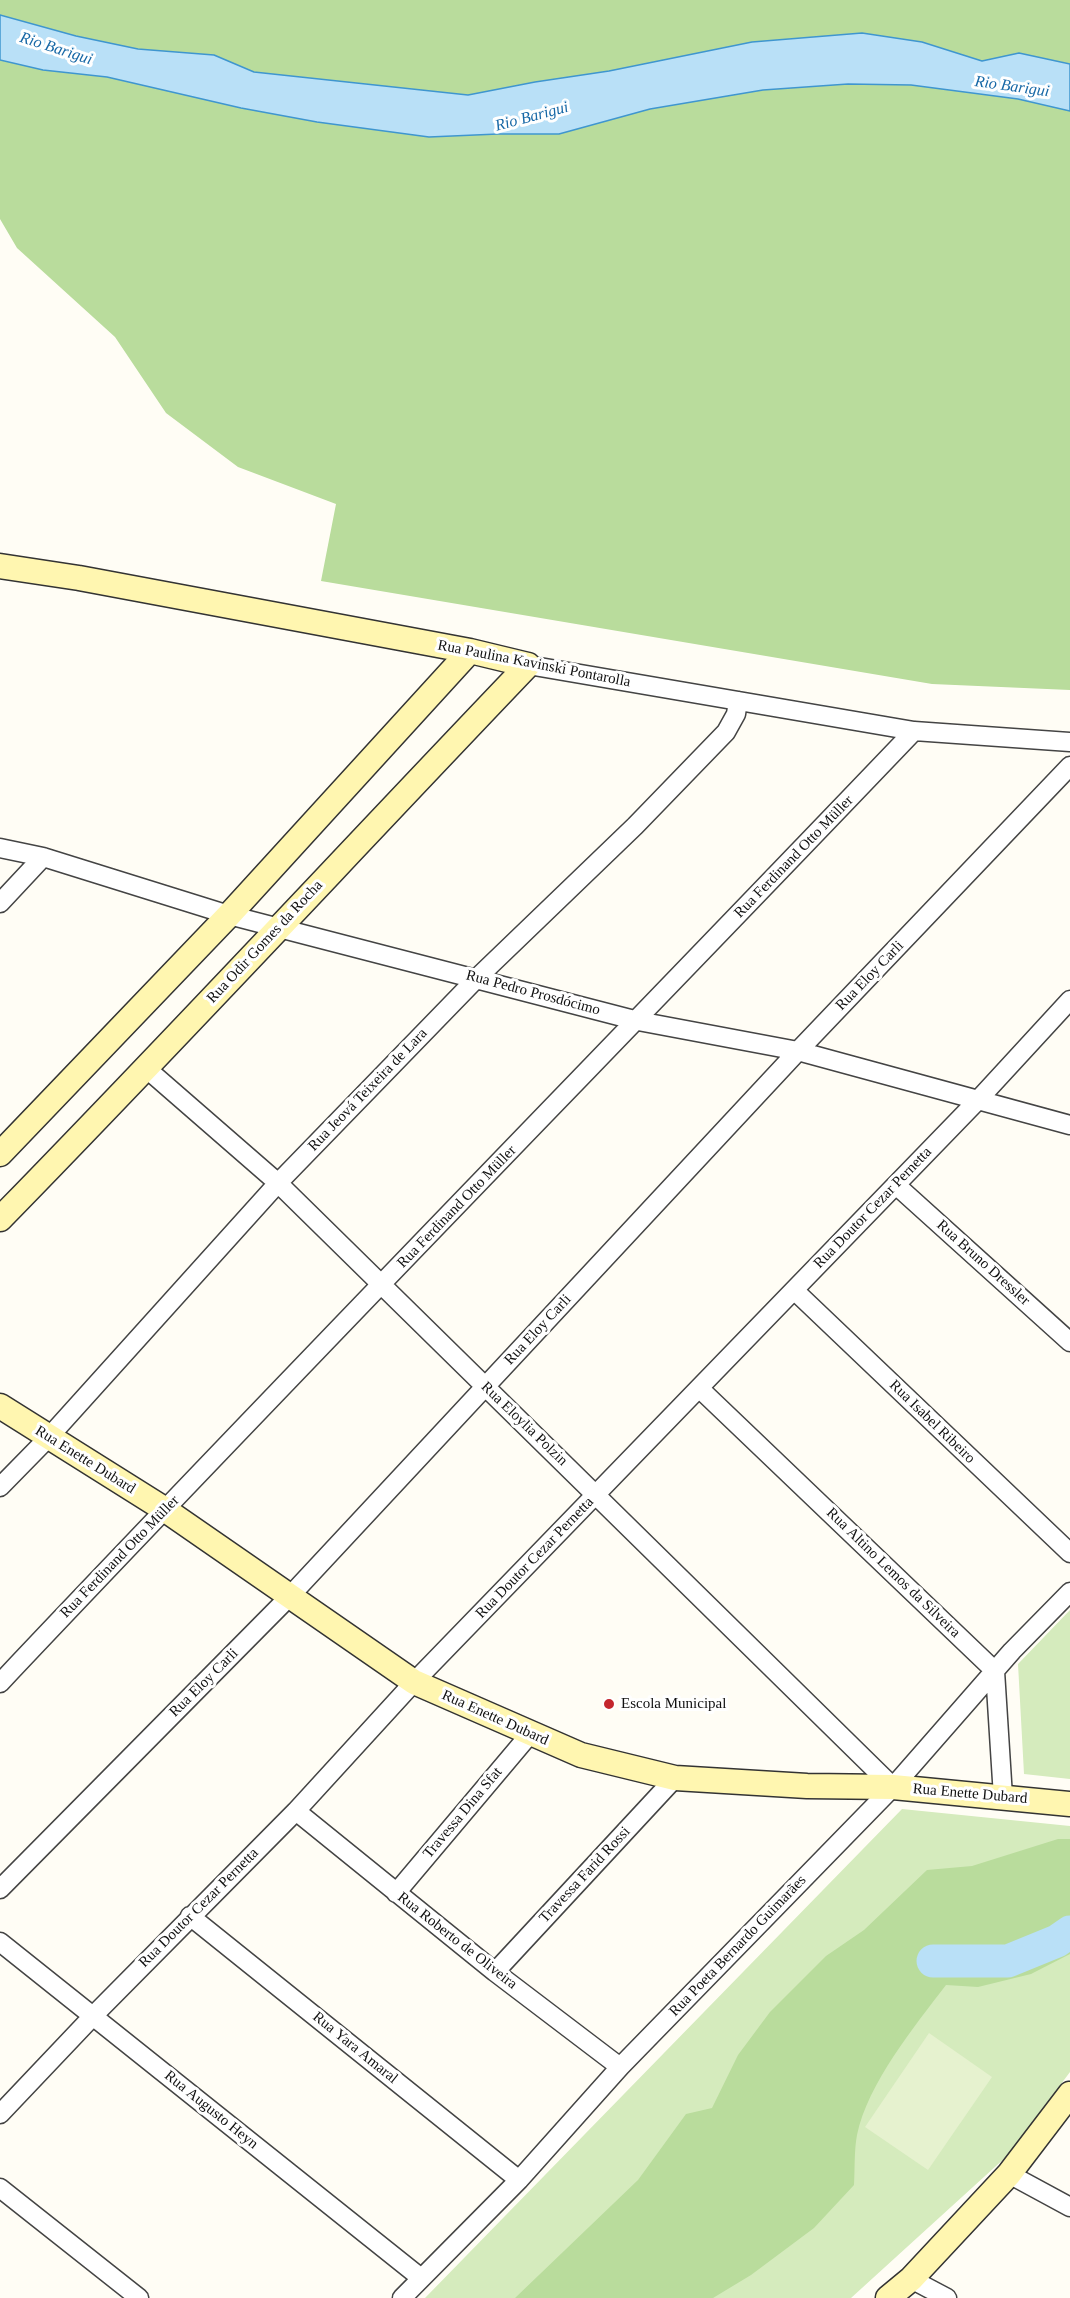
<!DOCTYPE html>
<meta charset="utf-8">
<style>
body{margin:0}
canvas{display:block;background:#fffdf5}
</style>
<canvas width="1070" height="2298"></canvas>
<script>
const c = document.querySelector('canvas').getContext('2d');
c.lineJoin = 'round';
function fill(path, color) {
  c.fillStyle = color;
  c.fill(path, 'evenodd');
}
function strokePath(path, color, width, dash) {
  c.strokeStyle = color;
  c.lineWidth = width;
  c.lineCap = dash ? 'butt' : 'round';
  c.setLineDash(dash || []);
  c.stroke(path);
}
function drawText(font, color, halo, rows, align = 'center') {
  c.font = font + ' "Times New Roman",serif';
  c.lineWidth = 6;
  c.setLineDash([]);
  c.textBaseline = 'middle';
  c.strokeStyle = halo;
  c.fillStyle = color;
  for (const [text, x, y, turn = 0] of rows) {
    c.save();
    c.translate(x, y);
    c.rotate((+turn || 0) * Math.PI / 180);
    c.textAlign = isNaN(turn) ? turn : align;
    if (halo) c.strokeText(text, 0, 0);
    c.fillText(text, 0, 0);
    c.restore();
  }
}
fill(new Path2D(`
 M1070 1610V1779L1024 1774 1018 1664Z
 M902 1809 1070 1826V2072L1007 2156 851 2298H425Z`), '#d5ebbd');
fill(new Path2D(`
 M0 0H1070V64L1019 53 982 61 922 42 862 33 752 42 609 71 535 82 468 95 254 72 214 55 138 49 76 36 0 15Z
 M0 60 43 70 107 77 241 108 317 122 498 134H559L650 109 763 90 848 84 911 85 1018 99 1070 111V690L932 684 321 581 336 504 238 467 166 413 115 337 17 248 0 219Z
 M1058 1839H1070V1954L1031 1974 978 1987 946 1985C914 2027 868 2083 857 2135 854 2151 855 2169 854 2185L814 2228 751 2275 713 2298H515L638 2180 686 2114 712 2108 738 2055 770 2012 826 1956 864 1930 927 1870 972 1866Z`), '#b9dc9c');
fill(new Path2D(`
 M929 2033 992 2077 928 2170 865 2127Z`), '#e6f2cf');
const water = new Path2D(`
 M0 15 76 36 138 49 214 55 254 72 468 95 535 82 609 71 752 42 862 33 922 42 982 61 1019 53 1070 64V111L1018 99 911 85 848 84 763 90 650 109 559 134H498L429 137 317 122 241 108 107 77 43 70 0 60Z`);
fill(water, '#b9e0f7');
strokePath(water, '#3f96cf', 1.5);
strokePath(new Path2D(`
 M933 1961H1008L1057 1941 1070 1932`), '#b9e0f7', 33);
const street = new Path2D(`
 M528 665 914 731 1070 742
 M0 848 43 857 229 915 638 1021 798 1051 1070 1125
 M0 903 43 857
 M147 1069 278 1183 893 1787
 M896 1185 1070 1342
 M794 1290 1070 1553
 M699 1388 995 1671 1003 1797
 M0 1487 49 1437 278 1183 477 978 635 826 726 732 736 714 738 701
 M0 1683C302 1363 610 1049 914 731
 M296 1811 495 1972 620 2067
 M0 1889 290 1596 798 1051 1070 766
 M396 1893 530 1734
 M190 1916 519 2180
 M0 1942 421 2278
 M495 1972 675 1778
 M0 2114 93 2016 296 1811 414 1682 978 1100 1070 1000
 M1009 2174 1070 2207
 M0 2188 139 2298
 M911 2279 947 2298
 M402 2298 519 2180 620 2067 893 1787 1012 1651 1070 1592`);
const secondary = new Path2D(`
 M0 566 79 578 470 651 528 665
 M0 1154 229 915 470 651
 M0 1219C179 1036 352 849 528 665
 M0 1406 164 1509 414 1682 581 1755 675 1778 807 1786 893 1787 1070 1804
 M888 2298 911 2279 1009 2174 1070 2094`);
strokePath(street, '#444', 21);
strokePath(secondary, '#333', 27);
strokePath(street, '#fff', 18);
strokePath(secondary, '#fff6b0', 24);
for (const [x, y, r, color] of [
 [609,1704,6,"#c4262e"]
]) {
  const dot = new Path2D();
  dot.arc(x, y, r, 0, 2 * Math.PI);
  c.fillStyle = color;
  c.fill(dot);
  strokePath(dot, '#fff', 2);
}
drawText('15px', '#111', '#fff', [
 ["Rua Paulina Kavinski Pontarolla",534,664,11],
 ["Rua Ferdinand Otto Müller",794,857,-46],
 ["Rua Odir Gomes da Rocha",265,942,-47],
 ["Rua Eloy Carli",870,976,-46],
 ["Rua Pedro Prosdócimo",533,993,15],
 ["Rua Jeová Teixeira de Lara",368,1090,-46],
 ["Rua Ferdinand Otto Müller",457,1207,-46],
 ["Rua Doutor Cezar Pernetta",873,1208,-46],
 ["Rua Bruno Dressler",983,1263,42],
 ["Rua Eloy Carli",538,1330,-47],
 ["Rua Isabel Ribeiro",932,1422,44],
 ["Rua Eloylia Polzin",524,1424,44],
 ["Rua Enette Dubard",85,1460,32],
 ["Rua Ferdinand Otto Müller",120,1557,-46],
 ["Rua Doutor Cezar Pernetta",535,1558,-46],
 ["Rua Altino Lemos da Silveira",893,1573,44],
 ["Rua Eloy Carli",204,1683,-45],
 ["Rua Enette Dubard",495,1718,24],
 ["Rua Enette Dubard",970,1794,5],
 ["Travessa Dina Sfat",463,1813,-50],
 ["Travessa Farid Rossi",585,1875,-47],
 ["Rua Doutor Cezar Pernetta",199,1908,-45],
 ["Rua Roberto de Oliveira",457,1941,38],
 ["Rua Poeta Bernardo Guimarães",738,1946,-46],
 ["Rua Yara Amaral",355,2048,39],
 ["Rua Augusto Heyn",211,2110,39]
]);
drawText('15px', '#111', '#fff', [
 ["Escola Municipal",621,1704]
], 'left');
drawText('italic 16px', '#1768a6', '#fff', [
 ["Rio Barigui",56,49,18],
 ["Rio Barigui",1012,87,8],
 ["Rio Barigui",532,117,-15]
]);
</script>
